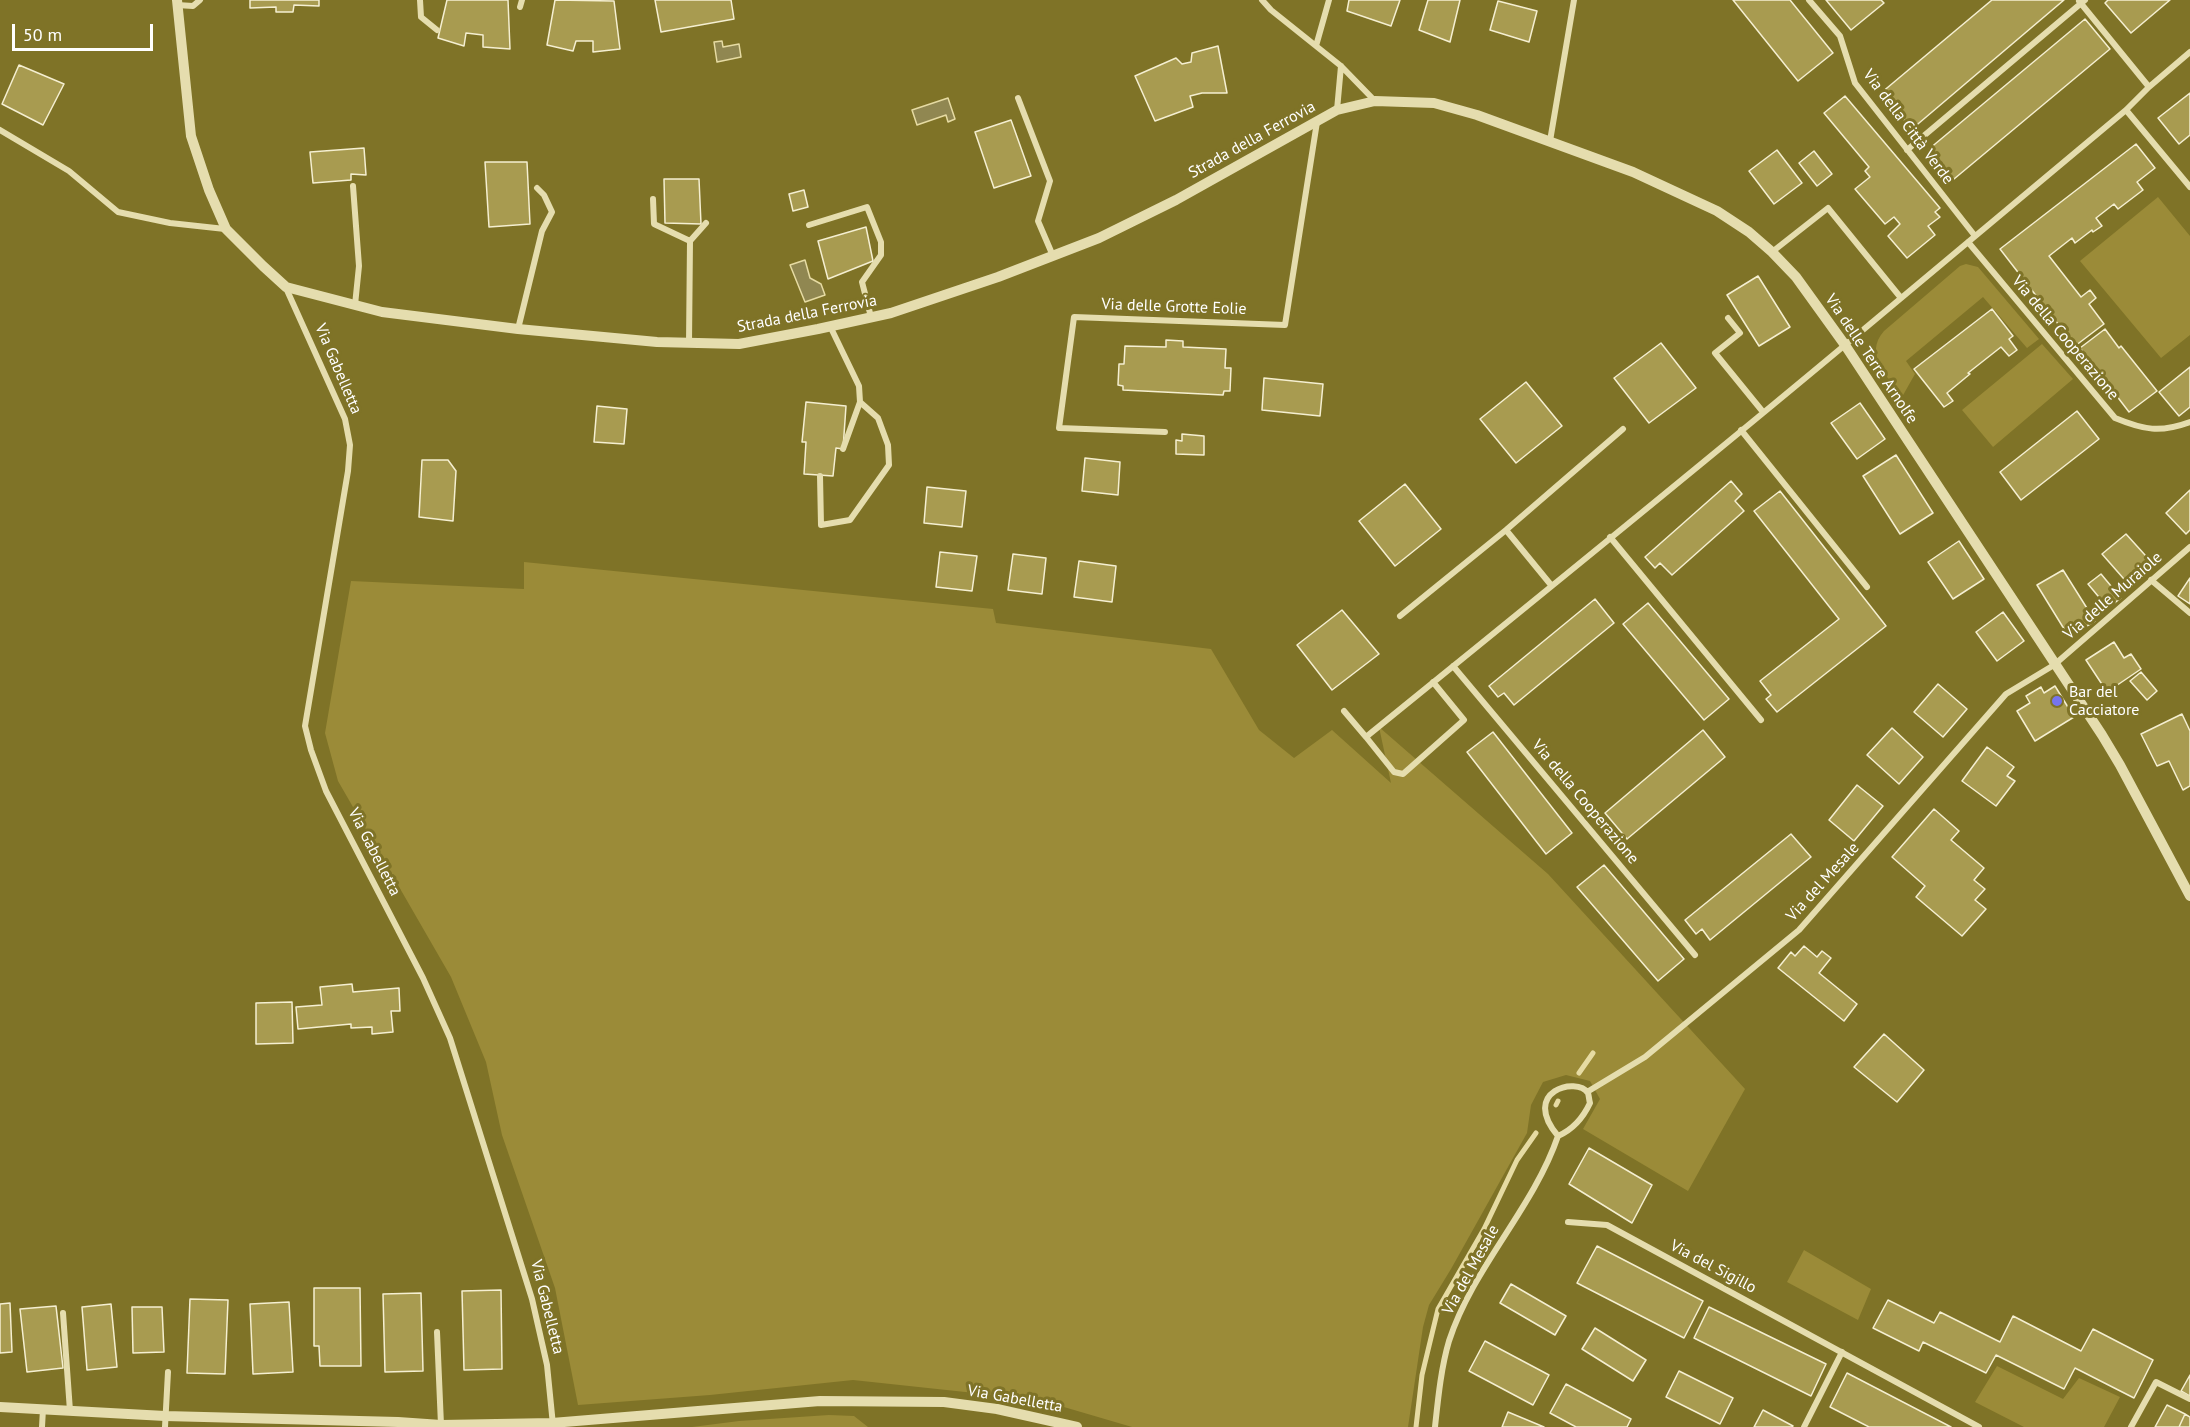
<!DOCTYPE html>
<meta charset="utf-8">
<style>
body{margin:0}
#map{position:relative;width:2190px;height:1427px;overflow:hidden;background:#7f7327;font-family:"PT Sans",sans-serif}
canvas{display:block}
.scale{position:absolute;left:12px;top:24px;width:141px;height:27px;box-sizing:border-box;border:3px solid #fff;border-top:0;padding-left:8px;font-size:18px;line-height:21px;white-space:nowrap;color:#fff;-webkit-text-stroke:4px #7f7327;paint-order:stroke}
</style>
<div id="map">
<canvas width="2190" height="1427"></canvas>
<div class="scale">50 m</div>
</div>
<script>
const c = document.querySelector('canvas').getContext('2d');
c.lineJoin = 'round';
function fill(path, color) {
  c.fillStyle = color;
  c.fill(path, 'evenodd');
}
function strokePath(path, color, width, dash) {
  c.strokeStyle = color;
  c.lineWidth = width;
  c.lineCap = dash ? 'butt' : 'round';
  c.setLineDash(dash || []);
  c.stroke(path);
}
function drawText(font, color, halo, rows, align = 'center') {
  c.font = font + ' "PT Sans",sans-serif';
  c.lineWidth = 6;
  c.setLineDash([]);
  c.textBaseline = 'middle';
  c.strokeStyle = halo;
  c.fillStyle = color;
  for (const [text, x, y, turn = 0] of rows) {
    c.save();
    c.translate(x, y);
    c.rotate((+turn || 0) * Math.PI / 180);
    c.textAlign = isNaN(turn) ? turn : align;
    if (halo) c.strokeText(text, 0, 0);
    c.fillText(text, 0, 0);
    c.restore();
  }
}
fill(new Path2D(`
 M2158 197 2190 236V335L2161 358 2080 261Z
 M1966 264 1978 267 2039 339 2027 348 1983 297 1906 361 1915 374 1902 397C1888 376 1863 355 1884 331L1960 266Z
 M2042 344 2073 379 1993 447 1962 410Z
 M524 562 993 609 996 623 1211 649 1259 730 1294 758 1332 730 1391 783 1379 727 1548 874 1745 1089 1688 1191 1583 1129 1600 1099 1590 1081 1566 1075 1543 1082 1531 1105 1527 1133 1451 1269 1429 1305 1423 1327 1408 1427H1132L1040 1400 853 1380 710 1395 578 1405 555 1288 502 1135 486 1062 451 977 338 781 325 733 351 581 524 589Z
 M1804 1250 1871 1289 1858 1320 1787 1282Z
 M1997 1366 2063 1399 2079 1378 2120 1397 2104 1427H2024L1975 1402Z
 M829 1415 854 1416 868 1427H692L739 1421Z`), '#9b8b38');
const water = new Path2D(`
 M722 41 723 47 739 44 741 57 717 62 714 42Z
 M948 98 955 119 948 122 946 115 917 125 912 110Z
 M805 260 810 278 821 284 825 295 805 302 790 265Z`);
fill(water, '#908751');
strokePath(water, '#e6dba3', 1.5);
strokePath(new Path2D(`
 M1579 1073 1593 1053
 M1556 1105 1558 1101
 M1416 1427 1422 1375 1438 1309 1484 1229 1517 1160 1536 1133`), '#e6dba3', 5);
const building = new Path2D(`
 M250 0H319V6L294 5 293 12H276V7L250 8Z
 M447 0H508L510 49 483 47V35L466 33 464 46 438 38Z
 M555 0 614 1 620 49 593 52V41H576L573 51 547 45Z
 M655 0H731L734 19 661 32Z
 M1349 0H1400L1391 26 1347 11Z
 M1428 0H1460L1450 42 1419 30Z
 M1733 0H1790L1833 53 1798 81Z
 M1826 0H1881L1884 3 1851 30Z
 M1992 0H2064L1912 129 1881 93Z
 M2108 0H2170L2131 33 2105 3Z
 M1498 1 1537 11 1529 42 1490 30Z
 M2085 19 2110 49 1954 179 1929 149Z
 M1218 46 1227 93H1202L1190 96 1193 107 1155 121 1135 76 1176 58 1182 64 1191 62 1192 53Z
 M19 65 64 84 43 125 2 104Z
 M2190 93V135L2179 144 2158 118Z
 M1845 96 1940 208 1935 212 1940 217 1928 226 1935 235 1907 258 1888 236 1900 224 1894 217 1885 224 1855 189 1870 177 1865 171 1869 167 1824 113Z
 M1011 120 1031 176 994 188 975 132Z
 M2136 144 2155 168 2137 182 2143 190 2118 209 2114 204 2096 218 2102 226 2093 232 2092 230 2075 243 2072 238 2049 256 2081 297 2090 290 2096 298 2089 304 2104 324 2075 346 2000 249Z
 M364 148 366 175 351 174V180L313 183 310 152Z
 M1777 150 1802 183 1774 204 1749 171Z
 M1814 151 1832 174 1817 186 1799 163Z
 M485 162H527L530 224 489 227Z
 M664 179H699L701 224 665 223Z
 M804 190 808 207 793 211 789 194Z
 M866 227 873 261 828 279 818 241Z
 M1758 276 1790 327 1759 346 1727 295Z
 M1992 309 2013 336 2009 339 2017 350 2009 356 2001 347 1968 373 1970 374 1947 393 1953 401 1944 407 1914 369Z
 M2105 329 2119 348 2121 346 2157 391 2129 412 2080 348Z
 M1166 340 1183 341V347L1226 349 1225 368H1231L1230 391H1224L1223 395 1123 390V386L1118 385 1119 364H1124L1125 346 1166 347Z
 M1661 343 1696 388 1649 423 1614 378Z
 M2190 367V407L2179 416 2159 392Z
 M1264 378 1323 384 1320 416 1262 410Z
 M1526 382 1562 426 1516 463 1480 419Z
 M806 402 846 406 843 449 836 448 833 476 804 474 806 442H802Z
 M1860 403 1885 439 1857 459 1831 423Z
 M597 406 627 409 624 444 594 442Z
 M2077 411 2099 439 2021 500 2000 472Z
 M1182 434 1204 436V455L1176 454V440L1182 441Z
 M1896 455 1933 513 1900 534 1863 476Z
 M1085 458 1120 462 1118 495 1082 491Z
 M422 460H448L456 471 453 521 419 517Z
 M1731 481 1742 494 1735 501 1744 511 1672 575 1660 563 1655 568 1645 557Z
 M1405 484 1441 529 1395 566 1359 521Z
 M927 487 966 491 962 527 924 523Z
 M2190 490V530L2186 534 2166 513Z
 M1780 491 1886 626 1777 712 1766 699 1771 695 1760 681 1839 619 1754 511Z
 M2126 534 2155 566 2131 587 2102 554Z
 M1959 541 1984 579 1953 599 1928 562Z
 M940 552 977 556 972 591 936 587Z
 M1013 554 1046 558 1042 594 1008 590Z
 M1079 561 1116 566 1112 602 1074 597Z
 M2063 570 2095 621 2069 637 2037 585Z
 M2101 574 2121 598 2108 608 2088 584Z
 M2190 578V604L2178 596Z
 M1595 599 1614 623 1514 705 1504 693 1498 697 1489 686Z
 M1648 603 1729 699 1704 720 1623 624Z
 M1342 610 1379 654 1332 690 1297 645Z
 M2003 612 2024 641 1997 661 1976 632Z
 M2114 642 2124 658 2131 654 2141 669 2107 692 2086 660Z
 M2141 672 2157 691 2147 700 2130 681Z
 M1938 684 1967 709 1943 737 1914 712Z
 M2055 686 2074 717 2035 741 2017 711 2030 703 2026 696 2041 687 2044 693Z
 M2182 714 2190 731V786L2183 790 2169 761 2157 766 2141 734Z
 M1892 728 1923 757 1899 784 1867 755Z
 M1703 730 1725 757 1627 839 1605 813Z
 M1493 732 1572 833 1546 854 1467 752Z
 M1987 747 2014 767 2007 776 2015 781 1996 806 1962 781Z
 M1857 785 1883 806 1854 841 1829 820Z
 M1934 809 1959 831 1951 840 1984 868 1974 880 1985 889 1975 900 1986 909 1962 936 1916 897 1925 886 1892 857Z
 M1791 834 1811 857 1710 940 1702 929 1696 934 1685 920Z
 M1604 865 1684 959 1658 981 1577 887Z
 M1804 946 1817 957 1822 951 1831 958 1819 973 1857 1004 1844 1021 1778 968 1791 952 1795 956Z
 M352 984 353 992 399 988 400 1011H391L393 1032 372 1034V1027L351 1028V1024L298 1029 296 1007 322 1005 320 987Z
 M292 1002 293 1043 256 1044V1003Z
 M1884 1034 1924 1070 1897 1102 1854 1067Z
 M1589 1148 1652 1185 1632 1223 1569 1184Z
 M1597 1246 1703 1301 1684 1338 1577 1283Z
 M1511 1284 1566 1316 1555 1335 1500 1303Z
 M314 1288H360L361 1366H320L319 1346H314Z
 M501 1290 502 1369 464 1370 462 1291Z
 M421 1293 423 1371 385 1372 383 1294Z
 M190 1299 228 1300 225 1374 187 1373Z
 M1888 1300 1934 1323 1940 1312 2000 1342 2013 1316 2081 1351 2093 1329 2153 1360 2134 1398 2075 1368 2064 1389 1996 1355 1986 1373 1923 1342 1919 1351 1873 1328Z
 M289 1302 293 1372 253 1374 250 1304Z
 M10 1303 12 1352 0 1353V1304Z
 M111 1304 117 1367 87 1370 82 1307Z
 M56 1306 63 1368 27 1372 20 1309Z
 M132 1307H162L164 1352 133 1353Z
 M1709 1307 1826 1364 1811 1396 1694 1338Z
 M1595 1328 1646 1360 1633 1381 1582 1349Z
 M1485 1341 1549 1375 1533 1405 1469 1371Z
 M1679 1371 1733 1398 1720 1424 1666 1397Z
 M1847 1373 1951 1427H1869L1830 1407Z
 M2190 1375V1396L2181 1391Z
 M1566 1384 1631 1419 1627 1427H1576L1550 1413Z
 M2167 1405 2185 1414 2179 1427H2155Z
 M1763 1410 1793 1426 1792 1427H1754Z
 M1508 1412 1544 1427H1502Z
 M2185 1414 2190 1417V1427H2179Z`);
fill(building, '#a89b50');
strokePath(building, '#f5efd1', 1.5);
strokePath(new Path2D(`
 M420 0 421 17 437 30
 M1262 0 1271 10 1341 66 1375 101
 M1809 0 1840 36 1855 83 1975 236
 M2079 1 2149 87
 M177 5 193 6 200 0
 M520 7 522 0
 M1316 46 1329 0
 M1018 98 1050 181 1038 221 1053 256
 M1337 110 1341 66
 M2126 110 2190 187
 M0 130 69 171 118 212 170 223 225 229
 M1550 141 1574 0
 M1907 150 2085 0
 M353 186 359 266 355 305
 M653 199 654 224 690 241 689 343
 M809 225 867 207 881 242V255L862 282 871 317
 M690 241 706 223
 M1968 242 2115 418C2144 430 2160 433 2190 422
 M1772 252 1828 208 1901 298
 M286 288 345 419 350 445 348 471 305 726 311 750 326 791 423 978 450 1038 532 1299 547 1365 553 1425
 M1728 318 1740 333 1715 353 1763 412
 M518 329 542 231 552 212 544 195 537 188
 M1741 430 1867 587
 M1165 432 1059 428 1074 317 1285 325 1317 122
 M843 449 860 402
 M820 476 821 525 850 520 889 465 888 445 878 418 860 402 859 386 830 326
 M1506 530 1551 585
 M1610 537 1761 720
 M2151 580 2190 613
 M1400 616 1506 530 1623 429
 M1453 666 1695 955
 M1433 682 1464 720 1403 774 1394 772 1366 737C1526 607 1687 477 1845 345 1939 267 2032 188 2126 110L2149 87 2190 52
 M1344 711 1366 737
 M1587 1092 1645 1057 1799 930 2006 694 2054 665 2190 547
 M1568 1222 1607 1225 1979 1427
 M63 1313 70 1411
 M437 1332 441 1425
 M42 1427 43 1409
 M165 1427 168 1372
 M1435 1427C1438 1399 1441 1368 1449 1341 1473 1267 1533 1209 1558 1136 1574 1129 1583 1118 1590 1103 1589 1100 1589 1096 1588 1093 1577 1076 1520 1091 1558 1136
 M1804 1427 1842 1352
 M2131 1427 2156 1382 2190 1399`), '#e5ddae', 6);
strokePath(new Path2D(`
 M177 0 191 136 209 190 226 229 263 266 286 287 382 312 518 329 657 342 739 344 818 329 891 313 998 277 1099 238 1176 200 1337 110 1375 101 1434 103 1477 115 1633 172 1717 211 1749 232 1772 252 1796 277 1845 345 2102 735 2120 765 2190 896
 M0 1407 165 1416 398 1422 441 1425 552 1423 820 1401 944 1402 997 1409 1077 1427`), '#e5ddae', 10);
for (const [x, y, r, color] of [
 [2057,701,6,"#7574ed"]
]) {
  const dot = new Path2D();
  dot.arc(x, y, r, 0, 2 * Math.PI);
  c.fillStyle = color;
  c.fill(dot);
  strokePath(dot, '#7f7327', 2);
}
drawText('16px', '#fff', '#7f7327', [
 ["Via della Città Verde",1908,127,53],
 ["Strada della Ferrovia",1252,140,-29],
 ["Via delle Grotte Eolie",1174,307,2],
 ["Strada della Ferrovia",807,314,-11],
 ["Via della Cooperazione",2065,338,50],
 ["Via delle Terre Arnolfe",1871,359,56],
 ["Via Gabelletta",338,369,67],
 ["Via delle Muraiole",2113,596,-41],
 ["Via della Cooperazione",1585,802,50],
 ["Via Gabelletta",374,852,63],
 ["Via del Mesale",1823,882,-48],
 ["Via del Sigillo",1713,1267,28],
 ["Via del Mesale",1471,1270,-61],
 ["Via Gabelletta",547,1307,76],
 ["Via Gabelletta",1015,1399,10]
]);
drawText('16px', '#fff', '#7f7327', [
 ["Bar del",2069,692],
 ["Cacciatore",2069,710]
], 'left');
</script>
